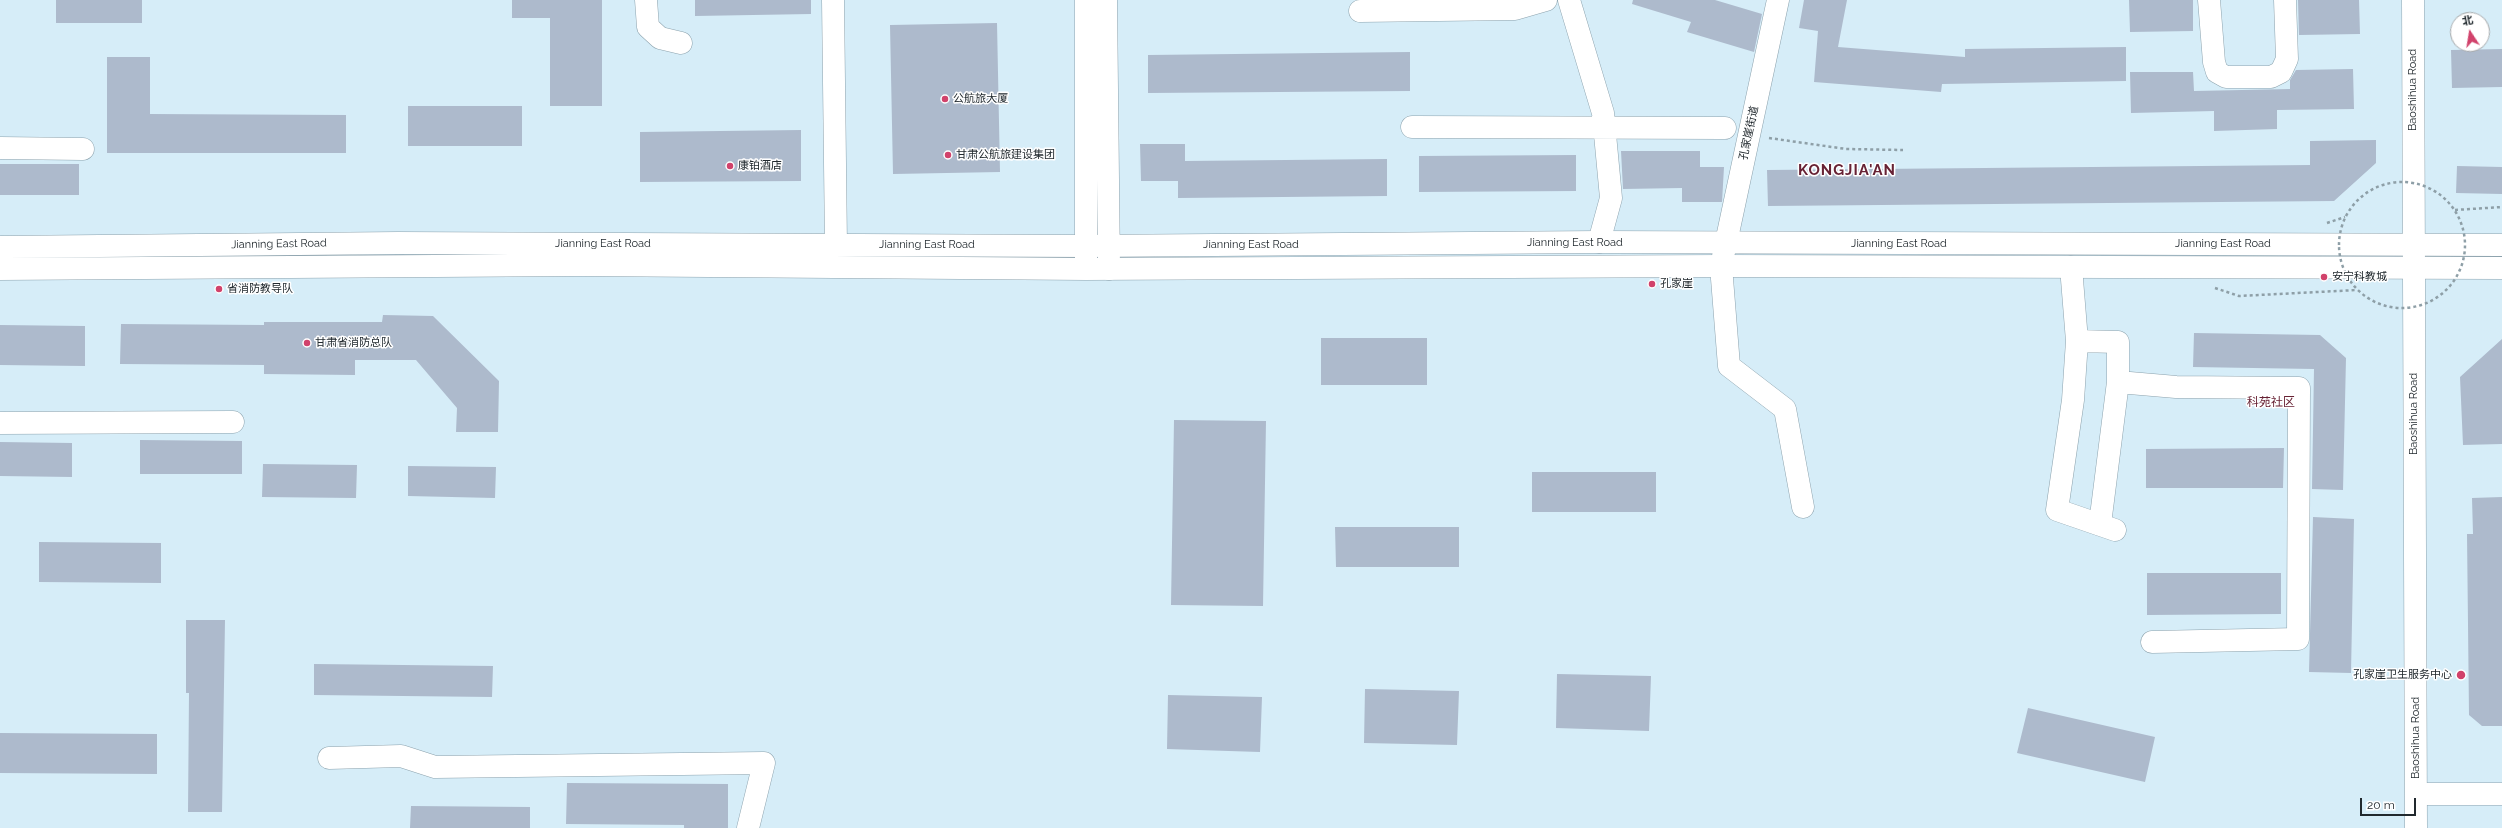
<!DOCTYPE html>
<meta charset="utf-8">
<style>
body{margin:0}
#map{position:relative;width:2502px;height:828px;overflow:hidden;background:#d6edf8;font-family:Raleway,"Noto Sans SC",sans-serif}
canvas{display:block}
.north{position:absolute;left:2450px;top:12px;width:40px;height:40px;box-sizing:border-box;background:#fff;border:1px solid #a6a9ab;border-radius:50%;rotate:348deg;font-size:11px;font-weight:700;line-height:16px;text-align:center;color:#21292e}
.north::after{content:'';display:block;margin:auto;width:14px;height:18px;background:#d1426b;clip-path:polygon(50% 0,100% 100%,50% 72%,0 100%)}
.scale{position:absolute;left:2360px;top:798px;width:56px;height:18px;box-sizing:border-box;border:2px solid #21292e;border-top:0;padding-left:5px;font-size:12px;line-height:14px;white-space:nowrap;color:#21292e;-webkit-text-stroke:3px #fff;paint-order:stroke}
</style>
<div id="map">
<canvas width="2502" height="828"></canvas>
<div class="north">北</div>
<div class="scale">20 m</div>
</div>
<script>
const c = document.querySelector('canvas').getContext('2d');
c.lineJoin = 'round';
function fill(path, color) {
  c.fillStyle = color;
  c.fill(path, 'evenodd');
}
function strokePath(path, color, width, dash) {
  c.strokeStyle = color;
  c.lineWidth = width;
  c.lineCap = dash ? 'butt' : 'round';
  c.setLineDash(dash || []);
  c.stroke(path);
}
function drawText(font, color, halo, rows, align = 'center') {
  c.font = font + ' Raleway,"Noto Sans SC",sans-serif';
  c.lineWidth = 3;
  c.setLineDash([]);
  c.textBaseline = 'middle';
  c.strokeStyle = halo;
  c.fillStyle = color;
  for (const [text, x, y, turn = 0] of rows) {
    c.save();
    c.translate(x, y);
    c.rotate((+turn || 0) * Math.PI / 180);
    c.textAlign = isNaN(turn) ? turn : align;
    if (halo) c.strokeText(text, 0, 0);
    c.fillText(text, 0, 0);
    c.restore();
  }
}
fill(new Path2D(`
 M56 0H142V23H56Z
 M512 0H602V106H550V18H512Z
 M695 0H811V14L695 16Z
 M1633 0H1715L1762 14 1754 52 1687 32 1691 22 1632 4Z
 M1804 0H1847L1838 47 1965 57V49L2126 47V81L1942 84 1941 92 1814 82 1818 31 1799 28Z
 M2129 0H2193V31L2130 32Z
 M2298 0H2359L2360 34 2299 35Z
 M997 23 1000 172 893 174 890 25Z
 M2502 49V87L2452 88 2451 50Z
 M1410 52V91L1148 93V55Z
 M107 57H150V114L346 115V153H107Z
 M2353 69 2354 109 2277 110V129L2214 131V111L2131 113 2130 72H2193L2194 91 2290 89V80L2296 70Z
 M408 106H522V146H408Z
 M801 130V181L640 182V132Z
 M2376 140V163L2334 201 1768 206 1767 170 2310 165V141Z
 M1140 144H1185V161L1387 159V196L1178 198V181H1141Z
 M1621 151H1700V167H1724L1722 202H1682V188L1623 189Z
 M1576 155V191L1419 192V156Z
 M0 164H79V195H0Z
 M2457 166 2502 167V194L2456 193Z
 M383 315 433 316 499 381 498 432H456L457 408 416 360H355V375L264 374V365L120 364 121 324 264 325V322H382Z
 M0 325 85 326V366L0 365Z
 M2194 333 2320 335 2346 358 2343 490 2312 489 2314 369 2193 367Z
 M1321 338H1427V385H1321Z
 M2502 339V444L2463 445 2460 377Z
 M1174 420 1266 421 1263 606 1171 605Z
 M140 440 242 441V474H140Z
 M0 442 72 443V477L0 476Z
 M2284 448 2283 488H2146V449Z
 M263 464 357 465 356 498 262 497Z
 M408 466 496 467 495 498 408 496Z
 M1532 472H1656V512H1532Z
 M2502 497V726H2482L2469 715 2467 534H2473L2472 498Z
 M2313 517 2354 519 2351 673 2309 672Z
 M1335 527H1459V567H1336Z
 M39 542 161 543V583L39 582Z
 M2147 573H2281V614L2147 615Z
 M186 620H225L222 812H188L189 693H186Z
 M314 664 493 666 492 697 314 695Z
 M1557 674 1651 676 1649 731 1556 728Z
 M1365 689 1459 691 1457 745 1364 743Z
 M1168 695 1262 697 1260 752 1167 749Z
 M2028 708 2155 737 2145 782 2017 753Z
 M0 733 157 734V774L0 773Z
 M567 783 728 784V828H684V825L566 824Z
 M411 806 530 807V828H410Z`), '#adbacc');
const minor = new Path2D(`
 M646 0 648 27 660 38 681 43
 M833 0 836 245
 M1106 0 1109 269
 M1569 0 1603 113 1611 198 1599 242
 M1778 0 1721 266 1729 366 1785 409 1803 507
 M2209 0 2214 62 2217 72 2226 77H2271L2281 72 2287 59 2285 0
 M2413 0 2416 828
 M1360 11 1515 9 1546 0
 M1412 127 1725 128
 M0 148 83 149
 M1086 265V0
 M2071 267 2077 341 2073 400 2057 510 2115 530
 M2077 341 2118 342V382L2100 524
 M2118 382 2176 387 2299 388 2298 639 2152 642
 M0 423 233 422
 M329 758 401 756 435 767 764 763 748 828
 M2416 794H2502`);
const major = new Path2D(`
 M0 247 398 243 1086 246 1599 242 2502 245
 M0 269 582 265 1086 269 1721 266 2502 268`);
strokePath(minor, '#8ca2ad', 23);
strokePath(major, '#8ca2ad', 23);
strokePath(new Path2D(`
 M1769 138 1846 149 1903 150
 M2455 210 2502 207
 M2327 223 2345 217
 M2215 288 2239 296 2357 290`), '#8e9fa7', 2.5, [3, 3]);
strokePath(minor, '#fff', 22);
strokePath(major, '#fff', 22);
strokePath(new Path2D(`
 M2339 245a63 63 0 1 1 126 0a63 63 0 1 1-126 0Z`), '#8e9fa7', 2.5, [3, 3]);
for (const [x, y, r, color] of [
 [945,99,4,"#d1426b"],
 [948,155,4,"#d1426b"],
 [730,166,4,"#d1426b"],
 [2324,277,4,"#d1426b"],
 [1652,284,4,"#d1426b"],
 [219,289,4,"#d1426b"],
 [307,343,4,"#d1426b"],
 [2461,675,5,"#d1426b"]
]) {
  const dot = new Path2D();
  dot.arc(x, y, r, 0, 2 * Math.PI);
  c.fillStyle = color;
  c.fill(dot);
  strokePath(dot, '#fff', 1.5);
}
drawText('11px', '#21292e', '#fff', [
 ["Baoshihua Road",2413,90,-90],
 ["孔家崖街道",1749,133,-78],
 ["Jianning East Road",1575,243],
 ["Jianning East Road",279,244,-1],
 ["Jianning East Road",603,244],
 ["Jianning East Road",1899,244],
 ["Jianning East Road",2223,244],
 ["Jianning East Road",927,245],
 ["Jianning East Road",1251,245],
 ["Baoshihua Road",2414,414,-90],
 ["Baoshihua Road",2416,738,-90]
]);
drawText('11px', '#21292e', '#fff', [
 ["公航旅大厦",953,99],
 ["甘肃公航旅建设集团",956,155],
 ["康铂酒店",738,166],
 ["安宁科教城",2332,277],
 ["孔家崖",1660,284],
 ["省消防教导队",227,289],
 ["甘肃省消防总队",315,343],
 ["孔家崖卫生服务中心",2452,675,"right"]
], 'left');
drawText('12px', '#672234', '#fff', [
 ["科苑社区",2271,402]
]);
c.letterSpacing = '1px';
drawText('bold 15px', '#672234', '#fff', [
 ["KONGJIA'AN",1847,170]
]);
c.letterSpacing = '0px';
</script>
